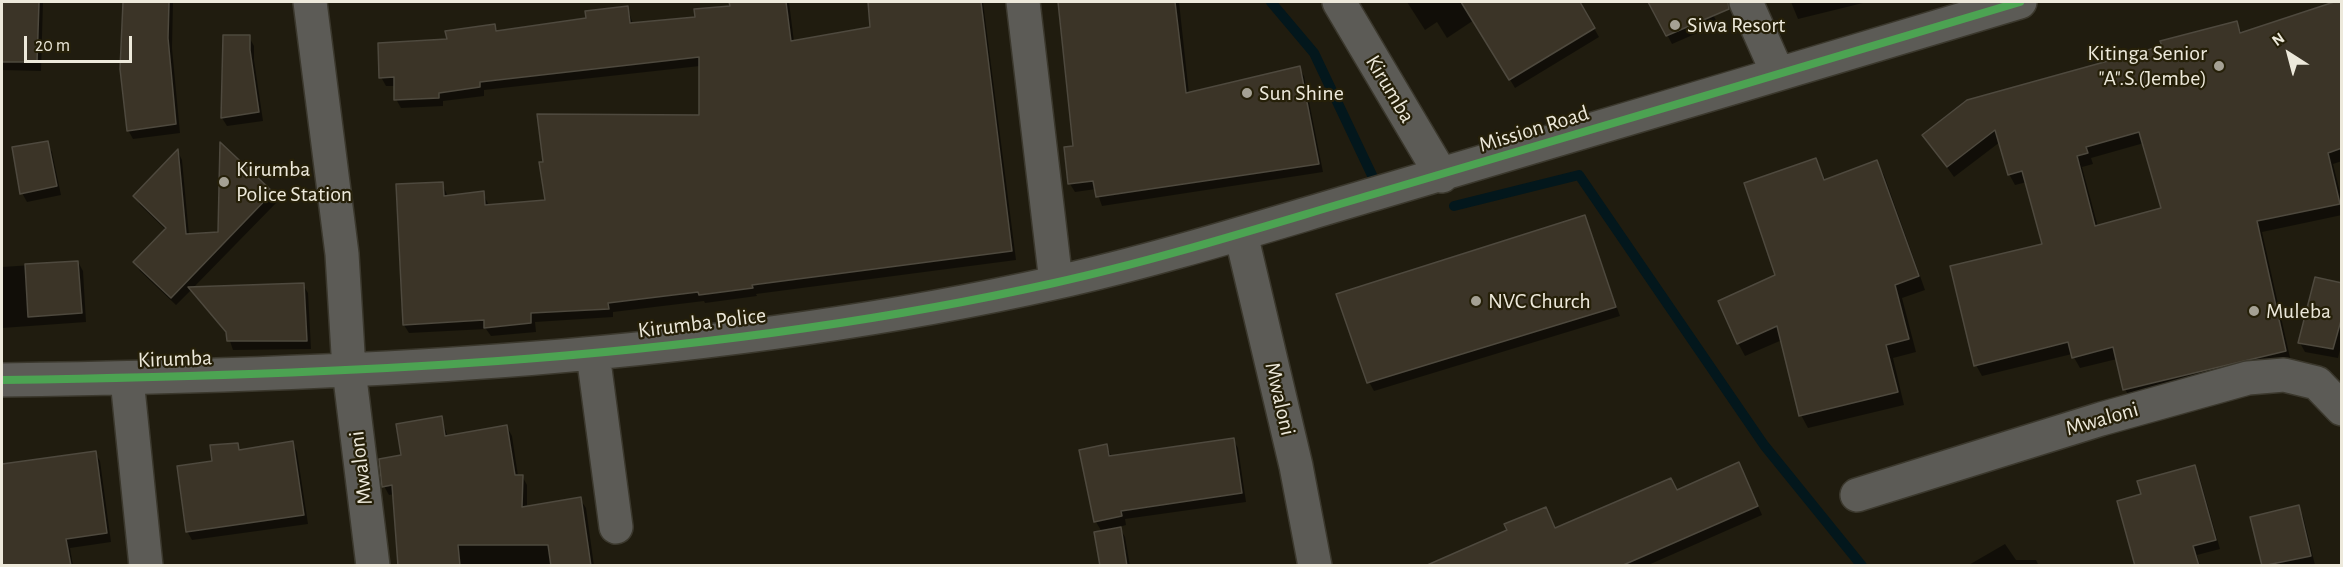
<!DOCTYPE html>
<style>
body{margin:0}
#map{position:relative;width:2343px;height:567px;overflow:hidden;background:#201c0f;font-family:"Alegreya Sans",sans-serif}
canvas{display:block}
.frame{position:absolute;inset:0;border:3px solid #ede9db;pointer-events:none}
.north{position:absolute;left:2259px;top:24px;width:60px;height:60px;-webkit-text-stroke:4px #262009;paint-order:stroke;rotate:324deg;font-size:16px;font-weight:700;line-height:24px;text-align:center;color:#ede9db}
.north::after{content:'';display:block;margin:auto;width:21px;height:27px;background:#ede9db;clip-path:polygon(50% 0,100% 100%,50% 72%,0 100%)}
.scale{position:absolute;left:24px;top:36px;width:108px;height:27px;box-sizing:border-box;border:3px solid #ede9db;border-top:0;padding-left:8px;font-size:18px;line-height:21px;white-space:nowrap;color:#ede9db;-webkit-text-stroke:4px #262009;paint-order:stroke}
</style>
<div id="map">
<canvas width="2343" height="567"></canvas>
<div class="frame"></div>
<div class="north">N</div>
<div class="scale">20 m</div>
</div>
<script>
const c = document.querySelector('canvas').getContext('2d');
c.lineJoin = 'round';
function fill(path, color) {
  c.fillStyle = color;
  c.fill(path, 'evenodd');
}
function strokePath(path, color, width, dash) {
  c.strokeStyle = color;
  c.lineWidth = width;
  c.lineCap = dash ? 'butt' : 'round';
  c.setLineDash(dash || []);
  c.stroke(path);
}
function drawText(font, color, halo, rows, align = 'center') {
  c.font = font + ' "Alegreya Sans",sans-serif';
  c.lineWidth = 4.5;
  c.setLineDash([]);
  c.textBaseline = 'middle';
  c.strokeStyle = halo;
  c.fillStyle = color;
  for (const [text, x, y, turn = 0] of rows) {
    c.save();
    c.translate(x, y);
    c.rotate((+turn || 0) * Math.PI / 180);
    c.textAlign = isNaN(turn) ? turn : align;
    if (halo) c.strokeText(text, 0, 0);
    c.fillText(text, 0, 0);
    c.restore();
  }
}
fill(new Path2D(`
 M2 2H43L41 71 2 70Z
 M123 2H173L172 48 180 133 133 139 128 130 121 69Z
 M730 2H789L794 42 872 28 870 2H983L1016 260 756 294 757 296 705 303 704 301 613 312V317L535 322 536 332 491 336 486 329 409 333 404 325 442 183 448 197 483 193 489 206 546 201 700 116V66L484 90V96L443 101V106L401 108 396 99 395 86H386L381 77 448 41 494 25 498 32 588 20 627 7 633 24 696 18 731 7Z
 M1060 2H1179L1189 94 1299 68 1304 76 1323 172 1102 206 1096 189 1075 192 1070 184 1075 147Z
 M1407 2H1474L1478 8 1489 2H1579L1599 37 1515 88 1474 20 1447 38 1437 22 1425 30Z
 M1650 2H1706L1718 24 1672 44Z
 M1791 2H1867L1798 19Z
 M2335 2H2342V161L2333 164 2342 200V215L2262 232 2291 362 2131 400 2125 389 2117 359 2080 368 2072 354 1982 376 1976 365 2044 245 2027 182 2015 185 2009 174 2000 142 1954 177 1924 135 2067 76 2236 23 2243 34ZM2144 143 2163 209 2098 227 2082 167 2093 164 2091 158Z
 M249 37 254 46V60L263 121 227 126 222 118Z
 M47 143 52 152 61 195 27 202 22 193Z
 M178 152 182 160 189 235 220 234 271 193 277 202 192 289 303 285 308 293 311 349 233 350 228 335 191 290 176 305 140 271 135 262 166 230 140 205 135 196Z
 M1816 160 1826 181 1876 162 1884 175 1925 290 1902 298 1916 352 1893 358 1904 405 1808 428 1801 415 1782 340 1745 356 1738 343 1777 276Z
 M1584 217 1620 316 1374 391 1369 382Z
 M78 262 83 271 86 322 2 328V267Z
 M2342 285V342L2338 358 2305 352 2300 343Z
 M441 418 448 437 507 427 512 436 518 476H522L527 485V508L580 499 586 508 594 566H399L394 494 389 495 384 486 402 457Z
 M1233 440 1238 448 1246 502 1125 519 1126 525 1119 527 1125 537 1130 566H1101L1102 532 1096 522 1081 451 1106 446 1112 457Z
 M292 443 297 452 308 524 192 540 187 531 214 463 237 445 240 451Z
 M95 453 100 461 111 542 70 548 73 566H2V466Z
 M2194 467 2199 475 2220 549 2197 555 2200 566H2136L2142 495Z
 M1744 473 1762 515 1646 566H1454L1550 517 1556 529Z
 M2298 507 2303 516 2315 565 2263 566Z
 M2005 544 2016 560H2036L2039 566H1967Z`), '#0007');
strokePath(new Path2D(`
 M1271 2 1314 53 1379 190
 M1454 206 1579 175 1764 445 1862 566`), '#03171c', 10);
const building = new Path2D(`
 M2 2H39L37 62H2Z
 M123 2H169L168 38 176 124 127 131 120 69Z
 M729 2H786L791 41 870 27 868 2H981L1012 251 752 285 753 288 699 295 698 292 608 303 609 309 531 313V323L484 328V320L403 325 396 184 443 182 444 196 484 191 485 205 545 200 539 162H543L537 114 699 115V57L480 82V87L439 93V98L394 100V77L379 78 378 43 447 39 445 31 495 24 496 31 586 18 585 11 628 6 630 23 695 17 694 9 730 6Z
 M1058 2H1175L1186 93 1300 66 1319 164 1096 197 1093 181 1068 184 1064 147 1073 146Z
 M1461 2H1580L1595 28 1509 80Z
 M1648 2H1728L1729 9 1666 36Z
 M2334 2H2342V148L2328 153 2340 204 2257 221 2286 351 2123 390 2113 347 2072 358 2068 342 1974 366 1950 266 2042 244 2022 171 2008 175 1995 130 1947 167 1922 135 1967 100 2162 46 2160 41 2237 21 2240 33ZM2139 132 2161 208 2095 226 2077 156 2088 153 2086 147Z
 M223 35H250V50L259 112 221 118Z
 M48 141 57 186 20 194 12 147Z
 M220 142 273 192 171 298 133 262 166 228 133 196 178 149 186 234 218 232Z
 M1816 158 1824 180 1877 160 1919 276 1895 285 1909 339 1886 345 1898 392 1799 416 1777 326 1737 344 1718 301 1775 275 1744 183Z
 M1585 215 1616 307 1367 383 1336 294Z
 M78 261 82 313 28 317 25 264Z
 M2315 277 2342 283V317L2333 349 2298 343Z
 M304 283 307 341H227L226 332 188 287Z
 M442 416 445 436 507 425 515 475H523L522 507 581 497 591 566H551L548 545H458L460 566H398L392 485 382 487 379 459 401 455 396 424Z
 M1234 438 1242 493 1121 511 1122 516 1094 522 1079 450 1107 444 1109 456Z
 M293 441 304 515 186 532 177 466 212 461 210 445 238 443 239 450Z
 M96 451 107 533 66 539 71 566H2V464Z
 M1739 462 1758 506 1621 566H1425L1507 530 1504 524 1546 507 1555 528 1671 478 1677 490Z
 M2195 465 2216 540 2193 546 2199 566H2135L2117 501 2141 494 2137 481Z
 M2299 505 2311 556 2262 566 2250 517Z
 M1121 527 1127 566H1100L1094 532Z`);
fill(building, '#3b3427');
strokePath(building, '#4e493e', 1.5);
const minor = new Path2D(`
 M310 2 342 254 349 370 373 566
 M1023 2 1056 282
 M1339 2 1442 176
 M1746 2 1778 74
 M1241 234 1296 466 1315 566
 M593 354 616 527
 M127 379 146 566
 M2 380C354 375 709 360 1054 283 1162 259 1268 225 1374 194 1589 131 1805 66 2020 2
 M1857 495 2101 419 2248 378 2284 375 2317 383 2342 409`);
strokePath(minor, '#3b382d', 36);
strokePath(minor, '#5c5b56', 33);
strokePath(new Path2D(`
 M2 380C354 375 709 360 1054 283 1162 259 1268 225 1374 194 1589 131 1805 66 2020 2`), '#4ca352', 8);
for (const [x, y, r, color] of [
 [1675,25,6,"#a5a194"],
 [2219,66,6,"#a5a194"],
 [1247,93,6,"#a5a194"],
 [224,182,6,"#a5a194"],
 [1476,301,6,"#a5a194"],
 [2254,311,6,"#a5a194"]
]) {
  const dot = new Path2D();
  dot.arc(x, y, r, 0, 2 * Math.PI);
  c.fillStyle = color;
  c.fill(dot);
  strokePath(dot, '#262009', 2);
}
drawText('22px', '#ede9db', '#262009', [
 ["Siwa Resort",1687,25],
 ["Kitinga Senior",2207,53,"right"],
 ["\"A\".S.(Jembe)",2207,78,"right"],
 ["Sun Shine",1259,93],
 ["Kirumba",236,169],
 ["Police Station",236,194],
 ["NVC Church",1488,301],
 ["Muleba",2266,311]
], 'left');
drawText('22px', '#ede9db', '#262009', [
 ["Kirumba",1390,89,59],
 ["Mission Road",1534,129,-17],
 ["Kirumba Police",702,323,-7],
 ["Kirumba",175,359,-2],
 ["Mwaloni",1280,399,77],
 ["Mwaloni",2102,419,-16],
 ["Mwaloni",361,468,-97]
]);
</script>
